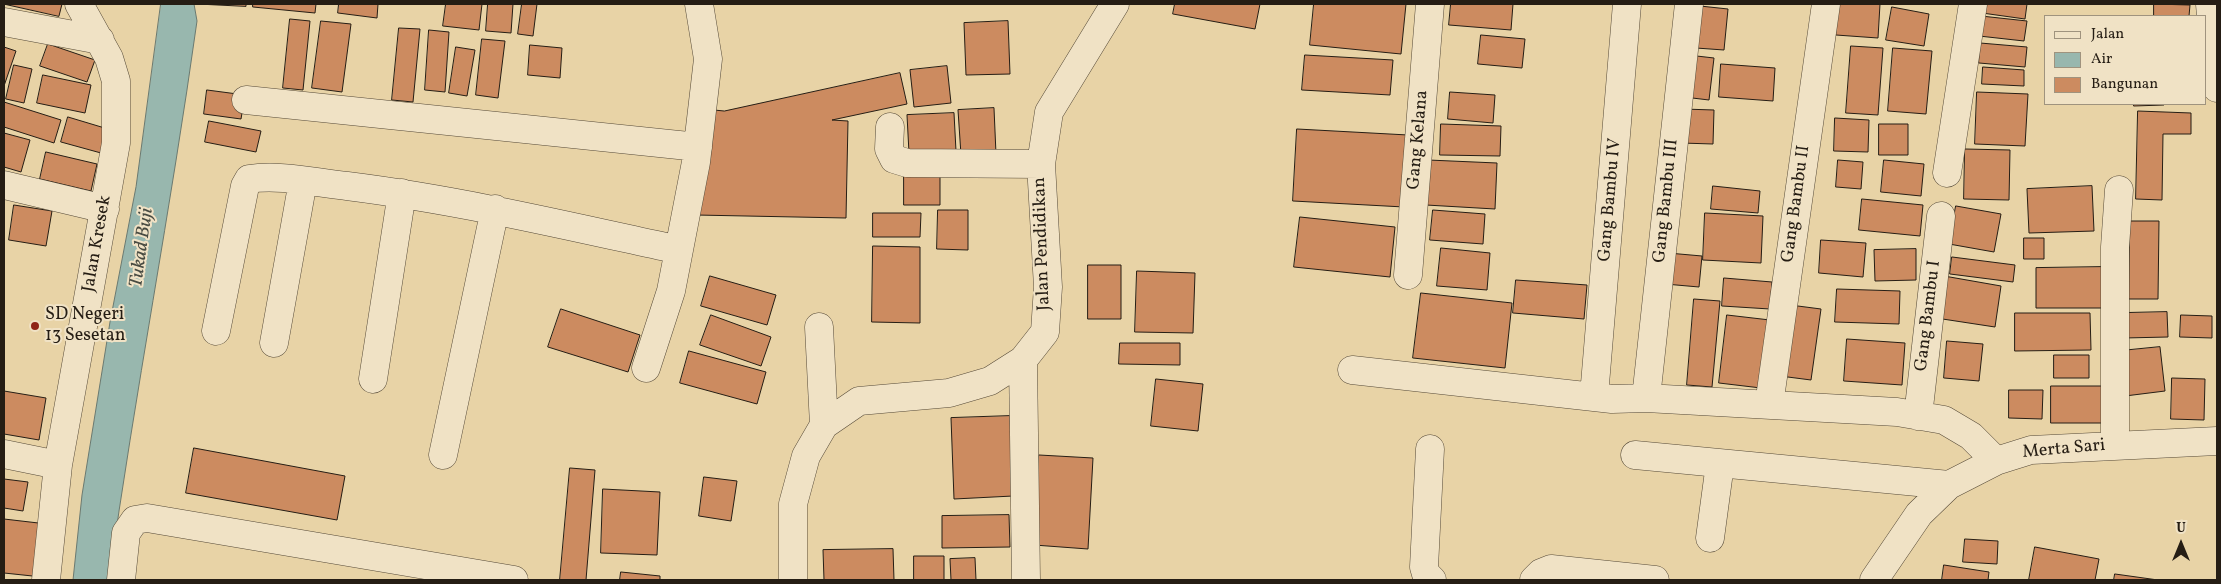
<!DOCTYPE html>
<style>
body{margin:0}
#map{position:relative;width:2221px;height:584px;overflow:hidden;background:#e8d3a6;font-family:Vollkorn,serif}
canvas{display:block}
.frame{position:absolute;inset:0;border:5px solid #251d14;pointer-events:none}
.legend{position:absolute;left:2044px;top:15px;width:162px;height:90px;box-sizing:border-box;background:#f0e2c5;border:1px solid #9f937e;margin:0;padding:6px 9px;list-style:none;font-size:15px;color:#251d14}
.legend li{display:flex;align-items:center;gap:10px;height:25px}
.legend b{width:25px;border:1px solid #9f937e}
.north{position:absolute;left:2156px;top:519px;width:50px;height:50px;-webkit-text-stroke:4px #f0e2c5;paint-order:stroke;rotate:0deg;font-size:14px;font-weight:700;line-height:20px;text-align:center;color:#251d14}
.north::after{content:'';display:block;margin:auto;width:18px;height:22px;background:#251d14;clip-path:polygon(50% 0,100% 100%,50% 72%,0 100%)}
</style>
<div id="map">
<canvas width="2221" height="584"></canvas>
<div class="frame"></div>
<ul class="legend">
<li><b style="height:6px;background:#f0e2c5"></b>Jalan</li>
<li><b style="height:14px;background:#98b7ae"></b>Air</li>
<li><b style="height:14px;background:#cc8b60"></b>Bangunan</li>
</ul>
<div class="north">U</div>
</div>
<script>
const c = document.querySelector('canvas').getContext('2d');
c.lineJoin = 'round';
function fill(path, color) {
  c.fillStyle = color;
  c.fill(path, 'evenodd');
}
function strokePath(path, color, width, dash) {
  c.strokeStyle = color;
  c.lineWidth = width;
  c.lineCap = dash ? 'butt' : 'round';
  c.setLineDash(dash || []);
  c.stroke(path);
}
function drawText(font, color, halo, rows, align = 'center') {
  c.font = font + ' Vollkorn,serif';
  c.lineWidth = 4;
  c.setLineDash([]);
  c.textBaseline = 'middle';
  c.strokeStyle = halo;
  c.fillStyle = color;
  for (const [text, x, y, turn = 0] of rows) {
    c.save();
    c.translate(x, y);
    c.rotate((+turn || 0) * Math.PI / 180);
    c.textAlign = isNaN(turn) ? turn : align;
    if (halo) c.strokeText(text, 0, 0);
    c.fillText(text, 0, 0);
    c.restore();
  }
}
const water = new Path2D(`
 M161 4H194L197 21C171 208 135 393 109 580H73L82 495 110 322 136 187Z`);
fill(water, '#98b7ae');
strokePath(water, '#6a7970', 1);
const building = new Path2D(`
 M4 4H62L59 16Z
 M198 4H246V6Z
 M253 4H316L315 13 253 7Z
 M339 4H378L377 18 338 13Z
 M446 4H482L479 30 443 26Z
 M488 4H513L511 33 486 31Z
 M522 4H537L533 36 518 34Z
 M1175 4H1260L1255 29 1173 14Z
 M1314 4H1406L1401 54 1310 45Z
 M1451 4H1513L1511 30 1449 25Z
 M1838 4H1880L1878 38 1836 35Z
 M1983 4H2027L2025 19 1982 13Z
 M2154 4 2190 5 2189 16H2154Z
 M1700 6 1728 9 1724 50 1696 48Z
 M1892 7 1929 14 1924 46 1886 40Z
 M1981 16 2027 21 2024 41 1979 36Z
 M290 19 310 21 303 90 283 88Z
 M321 21 351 24 342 92 312 88Z
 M1008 21 1010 74 966 75 964 23Z
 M399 28 420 29 413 102 392 100Z
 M429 30 449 32 445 92 425 90Z
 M1481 35 1525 39 1522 68 1478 64Z
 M482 39 505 41 498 98 476 95Z
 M1980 43 2027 47 2025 67 1979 63Z
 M48 44 95 60 87 82 40 66Z
 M530 45 562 48 560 78 528 75Z
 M1851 46 1883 48 1878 115 1846 113Z
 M4 47 16 51 4 86Z
 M456 47 475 50 467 96 449 93Z
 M1893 48 1932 51 1926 114 1888 111Z
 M1305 55 1393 60 1390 95 1302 90Z
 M1688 55 1714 58 1709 100 1684 97Z
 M1721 64 1775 68 1773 101 1719 97Z
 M14 65 32 69 24 103 6 99Z
 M947 66 951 103 914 107 910 70Z
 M1983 67 2024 70V86L1982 84Z
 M900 73 907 104 832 120 848 121 846 218 696 215 714 110 724 111Z
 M43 75 91 85 85 113 37 103Z
 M207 90 245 95 241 119 204 114Z
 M1450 92 1495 95 1493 123 1448 119Z
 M1977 92 2028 94 2025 146 1975 144Z
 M4 102 61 120 54 143 4 127Z
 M2134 104H2164V105L2134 106Z
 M994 108 996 154 961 155 958 110Z
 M1683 109 1714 110 1713 144 1681 143Z
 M2138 111 2191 113V134H2163L2162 200 2136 199Z
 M954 113 956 151 909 153 907 115Z
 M68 117 108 129 101 153 61 142Z
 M1835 118 1869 120 1868 152 1834 151Z
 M209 121 261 131 256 152 205 142Z
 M1441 124 1501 126 1500 156 1440 155Z
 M1879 124H1908V155H1879Z
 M1297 129 1408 135 1404 207 1293 201Z
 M4 133 30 140 21 172 4 167Z
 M1965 149 2010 150 2009 200 1964 199Z
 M46 152 97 164 91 191 40 179Z
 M1428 160 1497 163 1495 209 1426 205Z
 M1838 160 1863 162 1861 189 1836 187Z
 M1884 160 1924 164 1921 196 1881 192Z
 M904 169H940V205H904Z
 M1713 186 1760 191 1758 213 1711 209Z
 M2092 186 2094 231 2029 233 2027 189Z
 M1862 199 1923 205 1920 236 1859 230Z
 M14 205 52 211 46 246 9 240Z
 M1956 206 2001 214 1994 252 1949 244Z
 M938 210H968V250L937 249Z
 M1433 210 1485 214 1483 244 1430 240Z
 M873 213H921L920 237H873Z
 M1705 213 1763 216 1761 263 1703 260Z
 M1300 217 1395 227 1390 277 1294 267Z
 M2130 221H2159L2158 299H2129Z
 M2024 238H2044V259H2024Z
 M1821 240 1866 243 1863 277 1819 273Z
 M873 246 920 247V323L872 322Z
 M1441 248 1490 253 1487 290 1437 286Z
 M1916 249V280L1875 281 1874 250Z
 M1668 253 1702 256 1699 287 1665 284Z
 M1952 257 2015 265 2013 282 1950 274Z
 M1088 265H1121V319H1088Z
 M2102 267V308H2036V268Z
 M1137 271 1195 273 1193 333 1135 332Z
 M710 276 776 295 767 325 701 306Z
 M1944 276 2001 286 1995 327 1936 318Z
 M1724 278 1772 282 1770 309 1722 306Z
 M1516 280 1587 285 1584 319 1513 313Z
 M1837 289 1900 291 1899 324 1835 322Z
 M1421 293 1512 303 1505 368 1413 358Z
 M1694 299 1720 301 1712 387 1687 385Z
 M1790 305 1821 309 1811 380 1780 376Z
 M561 309 640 335 628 372 548 347Z
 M2167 312 2168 337 2124 338V313Z
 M2015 313H2090L2091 350 2015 351Z
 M711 315 771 337 761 366 700 345Z
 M1727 315 1770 320 1761 388 1719 383Z
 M2181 315 2212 316V338L2180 337Z
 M1847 339 1905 343 1902 385 1844 381Z
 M1947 341 1983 344 1979 381 1944 378Z
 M1120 343H1180V365L1119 364Z
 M2160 347 2165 391 2125 396 2120 351Z
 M689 351 766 372 757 404 680 383Z
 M2054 355H2089V378H2054Z
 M2172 378 2205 379 2204 420 2171 419Z
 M1156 379 1203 384 1198 431 1151 426Z
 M2051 386H2103V423H2051Z
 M2009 390H2043L2042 419 2009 418Z
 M4 391 46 398 39 440 4 434Z
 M1010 416 1013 496 954 499 951 418Z
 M194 448 345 476 337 520 186 493Z
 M1039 455 1093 458 1088 549 1034 545Z
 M570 468 595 470 586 580H560Z
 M704 477 737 481 731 521 699 516Z
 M4 479 28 482 23 511 4 508Z
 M603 489 660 492 657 555 601 553Z
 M1009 515 1010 547 942 548V516Z
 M4 519 47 524 42 577 4 573Z
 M1965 539 1998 541 1997 564 1963 562Z
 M2035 547 2099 559 2095 580H2029Z
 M893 549 894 580H824L823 550Z
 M914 556H944V580H914Z
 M975 558 976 580H951L950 559Z
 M1944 565 1989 572 1988 580H1942Z
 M621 572 660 576V580H620Z
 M2115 574 2158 580H2114Z`);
fill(building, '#cc8b60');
strokePath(building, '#251d14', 1);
const minor = new Path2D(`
 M2210 4 2217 88
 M4 22 100 40
 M246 100 698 147
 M890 127 889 149 894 159 907 163 1041 164
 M1947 173 1973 4
 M4 185 105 209
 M1408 275 1430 4
 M819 327 824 425
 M216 331 245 186 249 179C280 174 316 183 347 186 459 200 569 226 679 250
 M274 343 303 181
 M1023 360 1026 580
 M646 368 671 291 696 162 708 59 699 4
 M1352 370 1612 399 1646 398 1897 412 1944 420 1971 436 1996 461
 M373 379 402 193
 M1594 396 1627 4
 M1646 398 1689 4
 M1769 405 1826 4
 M1918 416 1941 216
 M2115 446V247L2119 190
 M1430 449 1424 567 1426 574 1432 580
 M4 454 58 465
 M443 455 495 209
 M1635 455 1949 485
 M1710 538 1720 464
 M46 580 58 465 116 143V81L109 58 79 4
 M121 580 126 533 135 520 147 518 514 580
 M793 580V504L806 456 824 425 859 401 949 393 990 381 1023 360 1045 332 1048 287 1041 164 1049 112 1115 4
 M1534 580 1541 573 1551 569 1655 580
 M1874 580 1919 514 1949 485 1996 461 2031 450 2217 441`);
strokePath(minor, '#564a38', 29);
strokePath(minor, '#f0e2c5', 28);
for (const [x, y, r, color] of [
 [35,326,5,"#8f2418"]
]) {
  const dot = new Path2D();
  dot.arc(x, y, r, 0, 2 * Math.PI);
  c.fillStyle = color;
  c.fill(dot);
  strokePath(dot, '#f0e2c5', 2);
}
drawText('18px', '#251d14', '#f0e2c5', [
 ["Gang Kelana",1419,140,-85],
 ["Gang Bambu IV",1611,200,-85],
 ["Gang Bambu III",1667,201,-84],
 ["Gang Bambu II",1797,204,-82],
 ["Jalan Kresek",98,244,-80],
 ["Jalan Pendidikan",1043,244,-92],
 ["Gang Bambu I",1929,316,-83],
 ["Merta Sari",2064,450,-5]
]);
drawText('18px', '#251d14', '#f0e2c5', [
 ["SD Negeri",45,316],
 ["13 Sesetan",45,337]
], 'left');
drawText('italic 19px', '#484b42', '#f0e2c5', [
 ["Tukad Buji",143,248,-82]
]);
</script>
